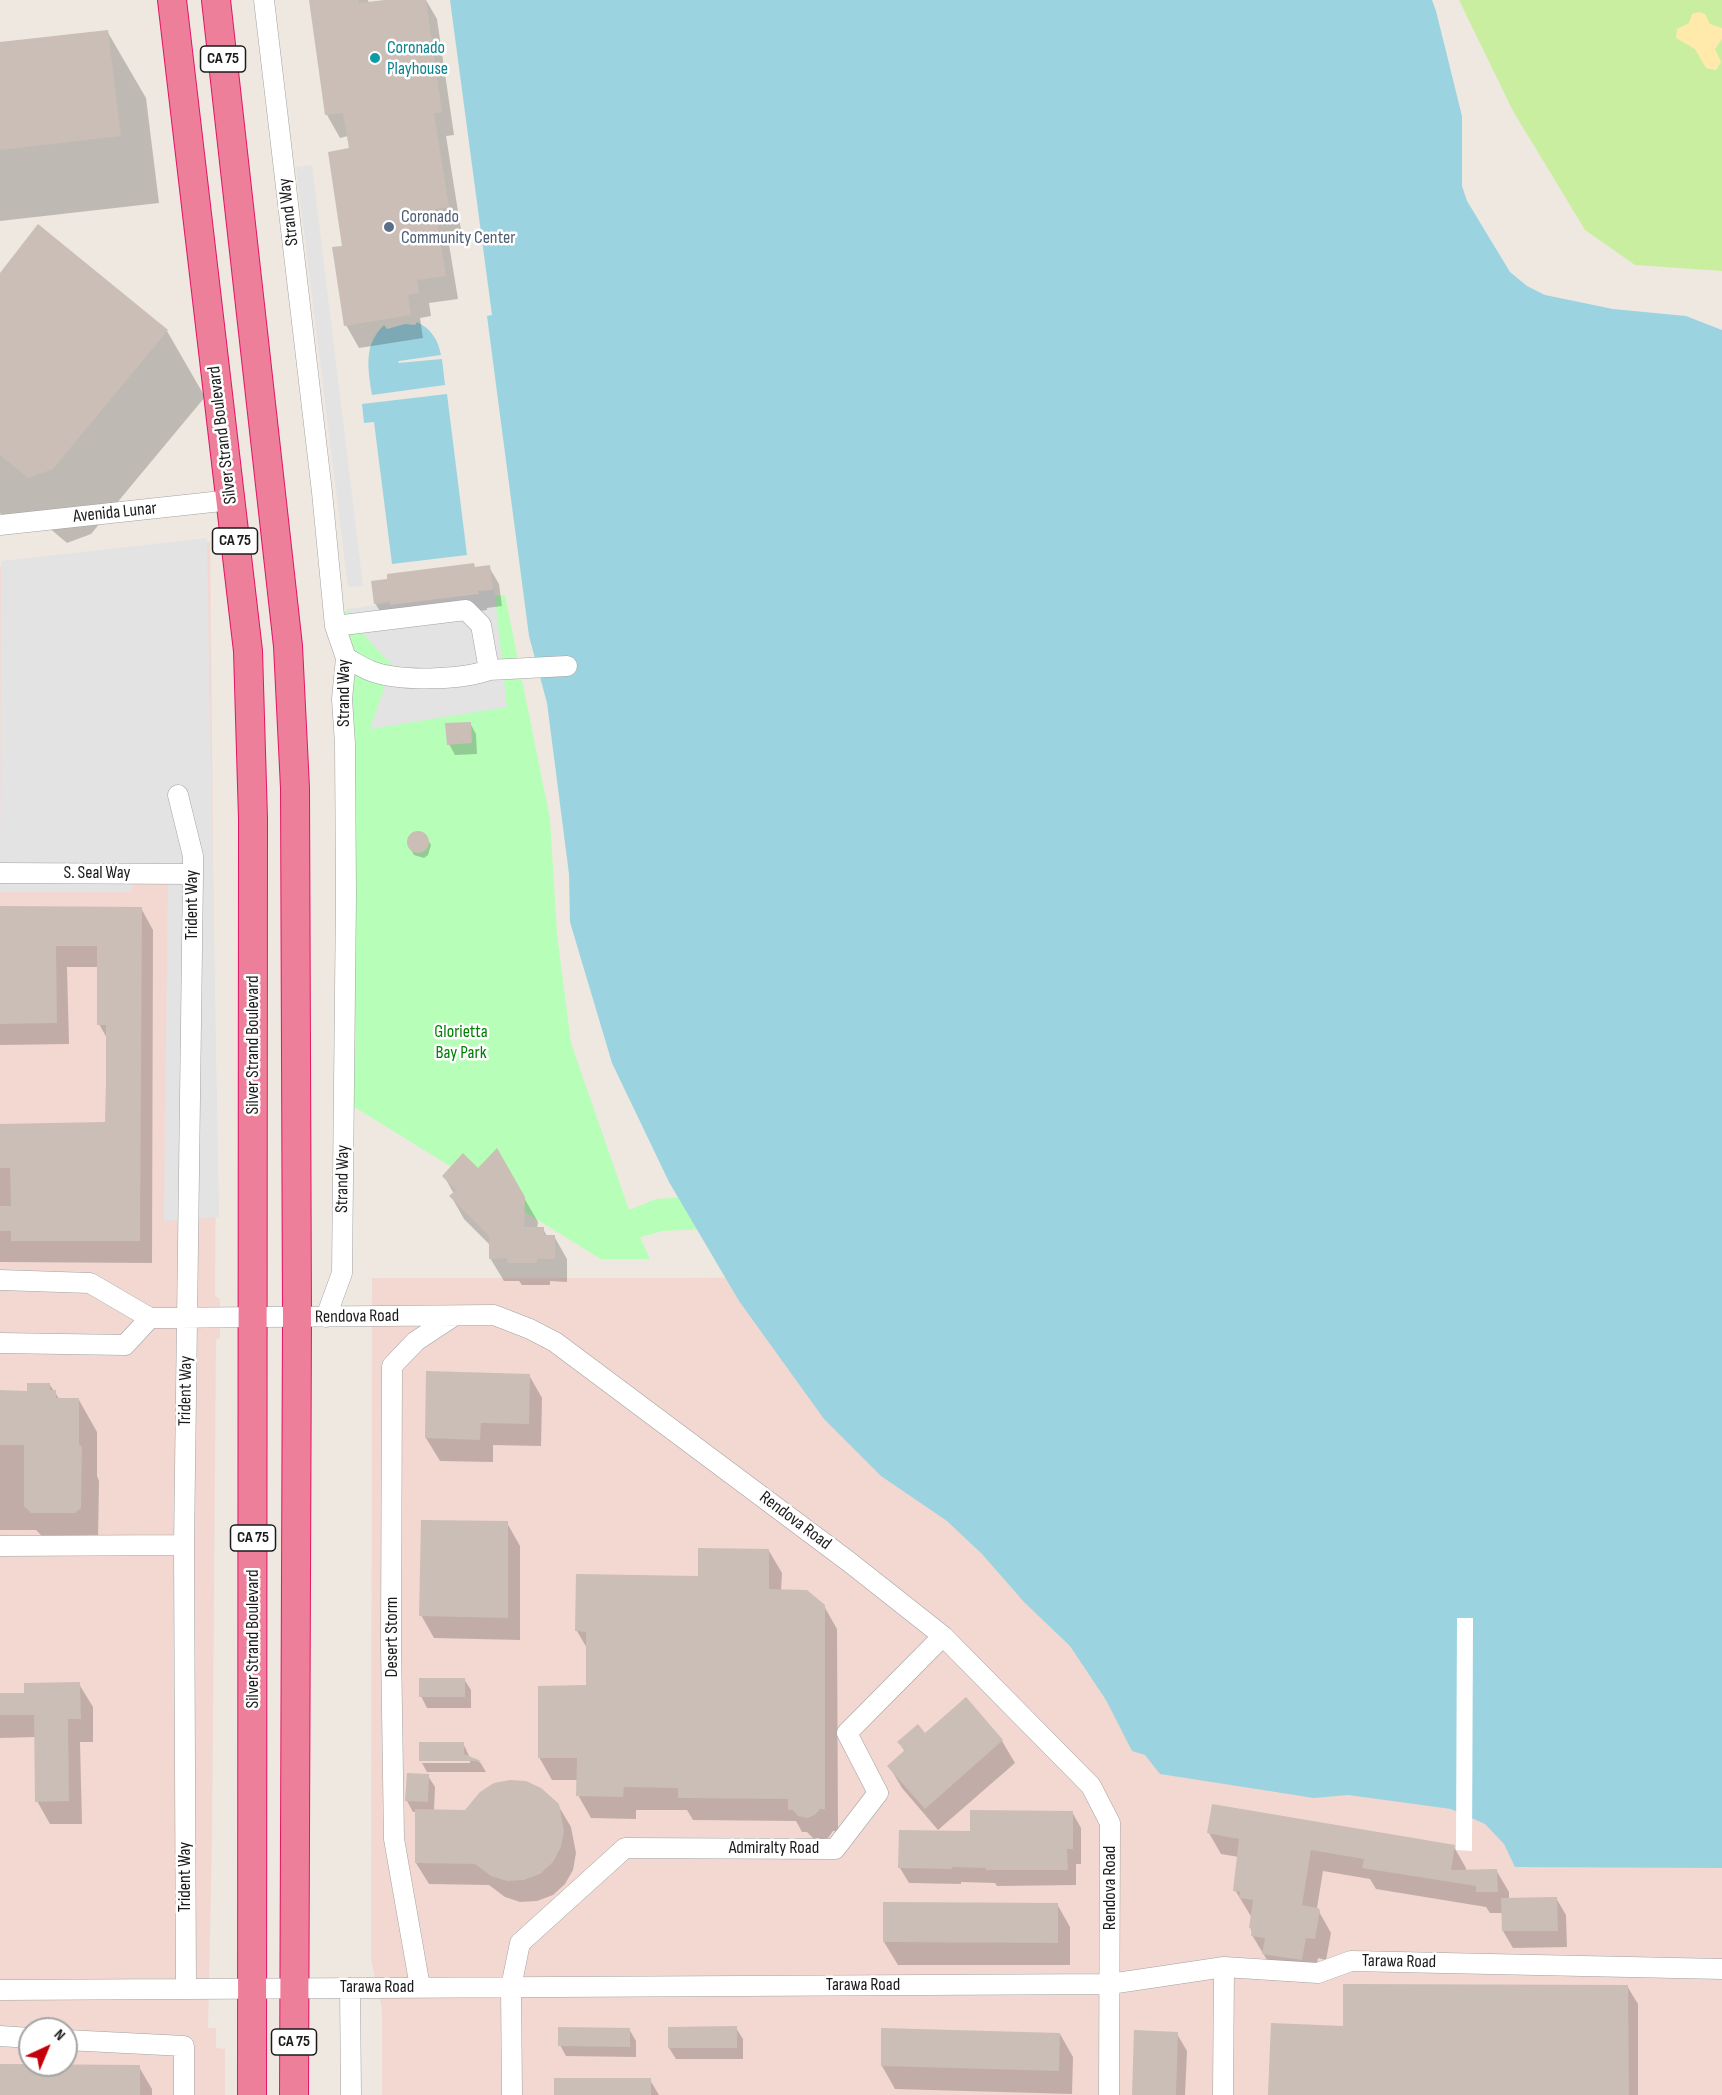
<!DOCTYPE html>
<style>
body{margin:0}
#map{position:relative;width:1722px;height:2095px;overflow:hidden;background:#eee8e0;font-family:"Sofia Sans Condensed",sans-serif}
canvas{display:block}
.north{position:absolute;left:18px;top:2017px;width:60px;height:60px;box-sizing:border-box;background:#fff;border:2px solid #a4a4a4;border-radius:50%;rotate:44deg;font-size:16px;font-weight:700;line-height:24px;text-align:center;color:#1b1b1b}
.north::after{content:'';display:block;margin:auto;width:21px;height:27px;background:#c6000b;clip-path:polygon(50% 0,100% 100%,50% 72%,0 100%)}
</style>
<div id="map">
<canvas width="1722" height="2095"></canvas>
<div class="north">N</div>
</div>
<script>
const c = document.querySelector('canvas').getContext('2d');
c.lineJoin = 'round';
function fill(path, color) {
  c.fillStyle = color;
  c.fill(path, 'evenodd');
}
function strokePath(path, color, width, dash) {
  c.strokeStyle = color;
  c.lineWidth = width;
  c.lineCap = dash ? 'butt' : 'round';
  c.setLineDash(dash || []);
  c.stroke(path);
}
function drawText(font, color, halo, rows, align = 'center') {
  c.font = font + ' "Sofia Sans Condensed",sans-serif';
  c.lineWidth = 5;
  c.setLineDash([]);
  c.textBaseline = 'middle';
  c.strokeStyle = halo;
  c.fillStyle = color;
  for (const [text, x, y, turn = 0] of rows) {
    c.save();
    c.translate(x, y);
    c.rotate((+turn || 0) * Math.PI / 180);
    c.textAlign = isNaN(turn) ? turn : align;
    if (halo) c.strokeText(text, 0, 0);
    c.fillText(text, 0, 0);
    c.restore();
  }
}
fill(new Path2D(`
 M210 542 216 1152 215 1296 220 1299V1338L216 1340 212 1842 208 2028H216V2048L225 2049V2095H0V567ZM30 2029H66V2065H30Z
 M1722 1269V2095H382V2009L371 1960 372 1278H686Z`), '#f2d8d1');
fill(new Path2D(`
 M1459 0H1722V271L1635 265 1585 230 1513 111Z`), '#caeea0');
fill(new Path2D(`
 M1699 12 1705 14 1710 24 1722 28V39L1715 49 1721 62 1716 70 1706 68 1695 49 1676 38 1677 29 1689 23 1692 14Z`), '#ffeaac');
fill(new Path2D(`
 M505 595 550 819 557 934 571 1043 629 1210 656 1199 787 1191 788 1225 663 1231 640 1237 650 1259H601L351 1105 350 680 344 611Z`), '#b7feb8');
fill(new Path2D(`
 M312 165 363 586 348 587 296 167Z
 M207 538 219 1217 164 1221 168 876 135 871 131 892H0L1 561Z
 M494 589 507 707 370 729 392 665 361 632 347 609Z`), '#e3e3e3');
fill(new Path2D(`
 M450 0H1432L1436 11 1462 116V186L1467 201 1510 272 1527 286 1545 295 1613 309 1686 316 1722 330V1868L1515 1867 1504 1844 1485 1824 1451 1809 1348 1795 1314 1798 1160 1774 1145 1755 1132 1751 1106 1700 1070 1646 1024 1602 982 1554 947 1521 881 1476 824 1419 739 1301 669 1182 612 1063 570 922 569 874 547 703 529 636 487 316 492 315Z
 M417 322C431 329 438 339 441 355L399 361 398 363 442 359 445 385 372 395C368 369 363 345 384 325L387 329 405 324 415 325Z
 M447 394 467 555 392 564 374 422 364 423 362 404Z`), '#9bd4e0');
fill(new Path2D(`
 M1457 1618H1473L1472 1851 1456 1850Z`), '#fff');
fill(new Path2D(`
 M310 0H368L369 4 396 0H426L437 19 454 135 446 136 461 230 447 232 458 299 429 303 431 316 420 318 423 338 359 348 346 325 344 247 350 150 348 136 340 138 327 115Z
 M107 31 146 98 159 203 0 221V44Z
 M0 276 167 331 205 397 91 534 67 543 35 516 23 531 0 513Z
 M489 567 499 584 502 606 487 608V610L401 622 385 620 375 603 475 569Z
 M470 723 476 734 477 754 455 755 449 744Z
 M415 832 425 835 431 845 428 855 424 858 414 855 408 844 411 835Z
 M0 908H141L153 930 152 1263 0 1262V1125L107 1123 108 1040 99 1024V967H67L69 1044 0 1045Z
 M497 1151 538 1222 537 1229H543L547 1236H554L567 1259V1282L550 1281V1285H522L519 1281H504L490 1258V1245L464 1219 451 1196 454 1194 444 1176 478 1170Z
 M529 1375 542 1398 541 1446 493 1445V1462L440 1461 426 1438Z
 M50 1385 60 1400H79L97 1432V1476L99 1481 98 1540 51 1545 36 1530H0V1392H29Z
 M507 1523 520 1546V1640L434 1638 421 1615Z
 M769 1551 782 1573 781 1591 824 1606 837 1629 838 1831H833L828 1838 820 1840 813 1838 807 1832H802L796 1821 693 1820 687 1810H636V1819L591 1818 578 1795V1780H552L539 1757 588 1687V1650L577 1631 699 1577Z
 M464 1679 471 1690V1708H427L421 1696Z
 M79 1684 93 1707V1742H80L82 1824H50L37 1801 36 1737 0 1738V1695L25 1694Z
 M966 1700 1002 1741 1015 1763 938 1830 902 1788 889 1766 905 1752 899 1742 925 1735Z
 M421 1743H463L470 1758 480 1762 486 1772H427L422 1763H470V1760Z
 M428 1776 435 1787 434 1811H466L558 1805 571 1827 576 1853 573 1870 565 1884 553 1895 537 1901 520 1902 505 1897 489 1885 429 1884 416 1863 417 1812H413L407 1801Z
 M1072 1812 1081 1828V1864H1076V1885L997 1886 995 1883 961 1882V1884L909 1883 900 1868 971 1833Z
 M1209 1833 1454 1847 1466 1868V1871L1496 1870 1509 1892V1899L1556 1898 1566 1915 1567 1947 1513 1948 1503 1931V1913H1490L1486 1907 1376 1889 1370 1879 1323 1871 1317 1908 1331 1933 1326 1960 1318 1958 1314 1981 1276 1975 1252 1935 1251 1928 1252 1918 1235 1890 1239 1857 1221 1854Z
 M1057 1904 1070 1927V1965H898L884 1942Z
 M1627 1986 1638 2004V2095H1269L1345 2028Z
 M736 2028 743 2039V2059H676L669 2048Z
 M629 2029 636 2041V2057L566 2056 560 2045Z
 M1060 2034 1073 2057 1072 2094 895 2089 882 2066Z
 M1177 2034 1187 2051 1185 2095H1133Z
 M0 2065 139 2067 152 2089V2095H0Z
 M650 2080 659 2095H556Z`), '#0003');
fill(new Path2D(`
 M309 0H359V3L385 0H426L442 112 434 113 449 207 435 209 446 276 417 280 419 293 408 295 411 315 344 326 332 247 342 246 328 152 349 148 343 113 325 115Z
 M108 30 121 136 0 150V42Z
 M38 224 168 330 53 469 28 478 0 455V273Z
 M474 563 475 567 490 565 493 590 478 591 479 594 390 605V601L374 604 371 581 387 579V574Z
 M471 722 472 743 447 745 445 723Z
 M407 842a11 11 0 1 1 22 0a11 11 0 1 1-22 0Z
 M0 906 142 907 140 1241H11V1231H0V1206H11L10 1168H0V1124L105 1122 106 1083V1025H97V946H56L57 1023 0 1024Z
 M497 1148 525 1197 524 1227H544V1235H555V1259H537V1263H507V1258L489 1259V1236L449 1196 456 1190 442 1176 463 1153 478 1168Z
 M426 1371 530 1374 529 1424 481 1423 480 1440 425 1438Z
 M27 1383H50V1390H56V1398H79V1444L82 1447 81 1508 75 1513H31L24 1506V1445H0V1390L27 1391Z
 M421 1520 508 1521V1618L419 1616Z
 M698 1548 769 1549V1589L807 1590 825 1605V1809H820L815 1815 807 1818 798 1816 793 1810H788V1799L678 1798V1788L624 1787 623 1797 576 1796 577 1758H538V1686L586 1685V1632L575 1631 576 1574 698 1576Z
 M419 1678H465V1697H419Z
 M80 1682 81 1719H68L69 1801 35 1802 34 1715H0V1693H24V1683Z
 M966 1697 1003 1740 925 1809 887 1766 905 1750 897 1742 918 1724 925 1733Z
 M419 1742H464V1754L481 1761H419Z
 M407 1773 429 1774 428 1802 405 1801Z
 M510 1780 526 1781 541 1788 559 1804 564 1831 561 1847 553 1862 540 1874 524 1880 507 1881 491 1876 475 1864 415 1863V1809L465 1810 480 1792 494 1783Z
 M1212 1804 1455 1845 1451 1870 1497 1869 1498 1892H1476V1886L1362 1868 1364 1859 1311 1850 1302 1905 1318 1908 1320 1910 1315 1939 1306 1938 1302 1960 1262 1954 1265 1938 1251 1936 1252 1929 1249 1928 1253 1900 1239 1898 1240 1892 1233 1891 1239 1839 1207 1833Z
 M970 1810 1073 1811V1849H1067L1068 1870H986V1868L952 1867V1869L898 1868 899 1830 970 1831Z
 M1557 1897 1558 1931H1502L1501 1898Z
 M883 1902 1058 1903V1943L883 1942Z
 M1343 1984 1628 1985 1629 2095H1268L1271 2023 1343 2026Z
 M737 2026V2048H668V2027Z
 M558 2027 630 2028V2047L558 2046Z
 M881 2028 1060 2033 1059 2071 881 2066Z
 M1134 2030 1178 2032 1176 2095H1132Z
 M0 2064 140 2065V2095H0Z
 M554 2078H651V2095H554Z`), '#cabeb6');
const minor = new Path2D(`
 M264 0 322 492 335 626 346 658 342 699 345 744 346 896 342 1273 326 1317
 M0 525 231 500
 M335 626 466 610 481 625 489 670C461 680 399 682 371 671 363 668 354 662 346 658
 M489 670 567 666
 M178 795 193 856V874L184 1545 186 1989
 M0 873 193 874
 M0 1280 90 1283 150 1318 125 1345 0 1343
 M150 1318 494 1315 530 1329 555 1342 848 1561 943 1636 1091 1786 1110 1823 1109 2095
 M0 1546 184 1545
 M420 1987 394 1839 391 1645 392 1366 416 1341 454 1316
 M350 1988 351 2095
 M0 1990 1110 1984 1224 1967 1318 1973 1351 1961 1722 1969
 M0 2036 30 2038
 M66 2040 184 2046V2095
 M512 2095 511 1987 520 1943 625 1848 835 1849 878 1793 847 1733 943 1636
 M1223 2095 1224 1967`);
const highway = new Path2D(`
 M172 0 248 651 253 819 252 2095
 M216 0 288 646 295 788 297 1318 294 2095`);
strokePath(minor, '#a2a2a2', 21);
strokePath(highway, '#e41567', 30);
strokePath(minor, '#fff', 20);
strokePath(highway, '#ed7f9a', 28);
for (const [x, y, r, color] of [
 [375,58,6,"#0f9aa8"],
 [389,227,6,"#5c6f8a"]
]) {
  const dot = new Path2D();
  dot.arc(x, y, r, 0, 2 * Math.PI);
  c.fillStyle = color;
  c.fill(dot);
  strokePath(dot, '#fff', 2);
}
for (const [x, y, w] of [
 [223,59,45],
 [235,541,45],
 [253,1538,45],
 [294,2042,45]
]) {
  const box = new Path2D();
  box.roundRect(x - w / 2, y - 13, w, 26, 4.5);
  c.fillStyle = '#fff';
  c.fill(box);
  strokePath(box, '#1b1b1b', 1.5);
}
drawText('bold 16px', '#1b1b1b', null, [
 ["CA 75",223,59],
 ["CA 75",235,541],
 ["CA 75",253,1538],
 ["CA 75",294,2042]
]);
drawText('18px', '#0d838f', '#fff', [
 ["Coronado",387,48],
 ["Playhouse",387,69]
], 'left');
drawText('18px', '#1b1b1b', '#fff', [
 ["Strand Way",289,212,-97],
 ["Silver Strand Boulevard",223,435,-97],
 ["Avenida Lunar",115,513,-6],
 ["Strand Way",344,693,-90],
 ["S. Seal Way",97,873],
 ["Trident Way",192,905,-90],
 ["Silver Strand Boulevard",253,1045,-90],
 ["Strand Way",343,1179,-89],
 ["Rendova Road",357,1317,-1],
 ["Trident Way",186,1391,-89],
 ["Rendova Road",795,1521,37],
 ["Desert Storm",392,1637,-90],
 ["Silver Strand Boulevard",253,1639,-90],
 ["Admiralty Road",774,1848],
 ["Trident Way",185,1877,-90],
 ["Rendova Road",1110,1888,-90],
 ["Tarawa Road",1399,1962,1],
 ["Tarawa Road",863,1985],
 ["Tarawa Road",377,1987]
]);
drawText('18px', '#4e5e75', '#fff', [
 ["Coronado",401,217],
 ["Community Center",401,238]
], 'left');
drawText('18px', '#028006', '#fff', [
 ["Glorietta",461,1032],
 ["Bay Park",461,1053]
]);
</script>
